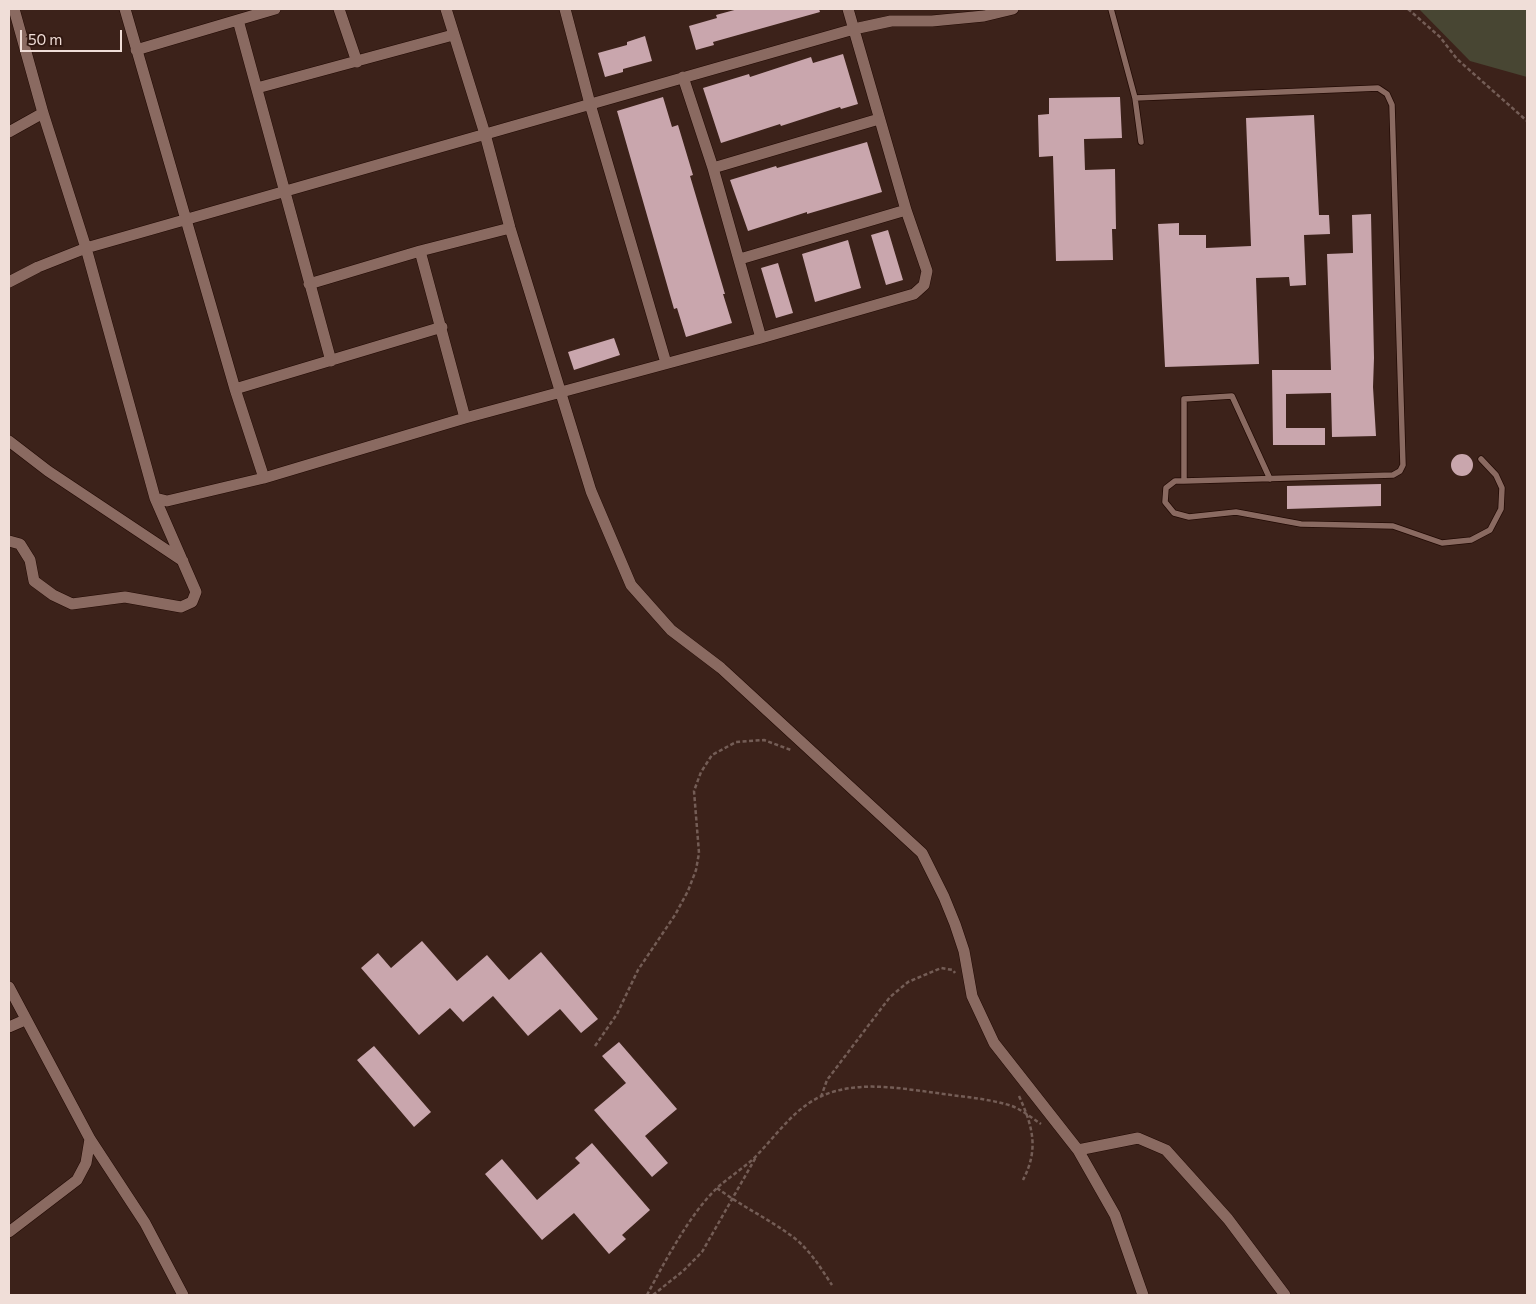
<!DOCTYPE html>
<style>
body{margin:0}
#map{position:relative;width:1536px;height:1304px;overflow:hidden;background:#3c221a;font-family:Commissioner,sans-serif}
canvas{display:block}
.frame{position:absolute;inset:0;border:10px solid #f0ded8;pointer-events:none}
.scale{position:absolute;left:20px;top:30px;width:102px;height:22px;box-sizing:border-box;border:2px solid #f0ded8;border-top:0;padding-left:6px;font-size:15px;line-height:18px;white-space:nowrap;color:#f0ded8;-webkit-text-stroke:4px #311811;paint-order:stroke}
</style>
<div id="map">
<canvas width="1536" height="1304"></canvas>
<div class="frame"></div>
<div class="scale">50 m</div>
</div>
<script>
const c = document.querySelector('canvas').getContext('2d');
c.lineJoin = 'round';
function fill(path, color) {
  c.fillStyle = color;
  c.fill(path, 'evenodd');
}
function strokePath(path, color, width, dash) {
  c.strokeStyle = color;
  c.lineWidth = width;
  c.lineCap = dash ? 'butt' : 'round';
  c.setLineDash(dash || []);
  c.stroke(path);
}
fill(new Path2D(`
 M1419 9H1527V77L1470 61Z`), '#484633');
fill(new Path2D(`
 M738 9H819L820 12 713 42 714 45 696 50 689 26 717 18 716 15Z
 M645 36 652 61 623 69V72L605 77 598 53 627 45V42Z
 M843 54 858 104 841 109 840 107 781 126 780 124 721 143 703 88 749 74 750 77 811 57 813 63Z
 M663 97 672 127 678 125 693 175 690 176 725 294H723L732 323 686 337 677 308 674 309 617 111Z
 M1120 97 1122 138 1084 139 1085 170 1115 169 1116 229H1112L1113 260 1056 261 1053 156 1039 157 1038 115 1049 114V98Z
 M1314 115 1319 215H1329L1330 234 1304 235 1306 285 1290 286 1289 277 1256 278 1259 364 1165 367 1158 224 1179 223V235H1206V248L1251 246 1246 118Z
 M867 142 882 192 807 214V212L748 231 730 180 776 166 777 168Z
 M1371 214 1374 358 1373 387 1376 436 1332 437 1331 393 1286 394V428H1325V445H1273L1272 370H1331L1327 254 1353 253 1352 215Z
 M888 230 903 280 886 285 871 235Z
 M848 240 861 288 815 302 802 254Z
 M778 263 793 313 776 318 761 268Z
 M614 338 620 355 574 370 568 352Z
 M1451 465a11 11 0 1 1 22 0a11 11 0 1 1-22 0Z
 M1381 484V506L1287 509V486Z
 M422 941 457 981 487 955 509 980 541 952 598 1019 581 1033 560 1009 528 1036 493 996 463 1022 450 1008 419 1035 361 968 378 953 391 968Z
 M619 1042 677 1109 645 1136 668 1163 652 1177 594 1110 626 1083 602 1056Z
 M374 1046 431 1112 414 1127 357 1060Z
 M592 1143 650 1210 622 1235 626 1239 609 1254 574 1213 542 1240 485 1174 502 1159 537 1200 580 1163 575 1158Z`), '#c9a6ad');
const service = new Path2D(`
 M1111 9 1135 98
 M1141 142 1135 98 1378 88 1387 94 1392 105 1403 465 1400 471 1393 475 1184 481V399L1232 396 1270 479
 M1184 481H1175L1166 488 1165 502 1174 513 1189 517 1236 512 1301 524 1393 526 1442 543 1471 540 1490 530 1501 509 1502 488 1496 475 1481 459`);
const minor = new Path2D(`
 M125 9 235 389 264 478
 M339 9 357 62
 M446 9 485 134 510 228 591 491 631 585 671 630 721 668 922 853 944 897 955 924 964 951 972 996 994 1043 1078 1150 1115 1215 1143 1295
 M565 9 590 104 666 363
 M238 20 331 361
 M136 50 275 9
 M683 77 713 168 761 338
 M257 88 453 35
 M9 132 43 113
 M713 168 879 119
 M420 251 465 418
 M740 259 906 210
 M9 282 38 267 86 248 854 29 891 21H932L984 16 1013 9
 M309 284 420 251 510 228
 M235 389 442 327
 M9 441 48 471 183 561
 M155 498 167 501 264 478 465 418 761 338 914 294 924 285 927 271 906 210 848 9
 M9 541 20 544 30 560 34 581 53 595 72 604 125 597 181 607 192 602 196 592 155 498 86 248 43 113 14 9
 M9 987 90 1139 145 1223 183 1295
 M9 1027 25 1020
 M1078 1150 1138 1138 1166 1150 1228 1219 1285 1295
 M9 1232 77 1180 86 1163 90 1139`);
strokePath(service, '#220a04', 7);
strokePath(minor, '#220a04', 12);
strokePath(new Path2D(`
 M1408 9 1440 37 1457 59 1527 121
 M595 1046 617 1014 638 970 675 915 688 891 696 870 699 853 694 791 701 772 712 755 736 742 764 740 791 750
 M1019 1096C1033 1127 1039 1149 1023 1180
 M821 1097 827 1080 890 997 908 982 927 974 941 968 953 970 955 973
 M717 1188C741 1206 769 1219 793 1237 810 1250 820 1267 832 1285
 M647 1295C665 1261 690 1214 717 1188 730 1176 746 1167 758 1154 782 1129 800 1100 836 1091 868 1082 905 1089 937 1093 962 1097 987 1098 1012 1106 1022 1110 1032 1118 1041 1124
 M653 1295 683 1271 702 1252 756 1157`), '#745d56', 2.5, [4, 2.5]);
strokePath(service, '#8a6a61', 5.5);
strokePath(minor, '#8a6a61', 11);
</script>
